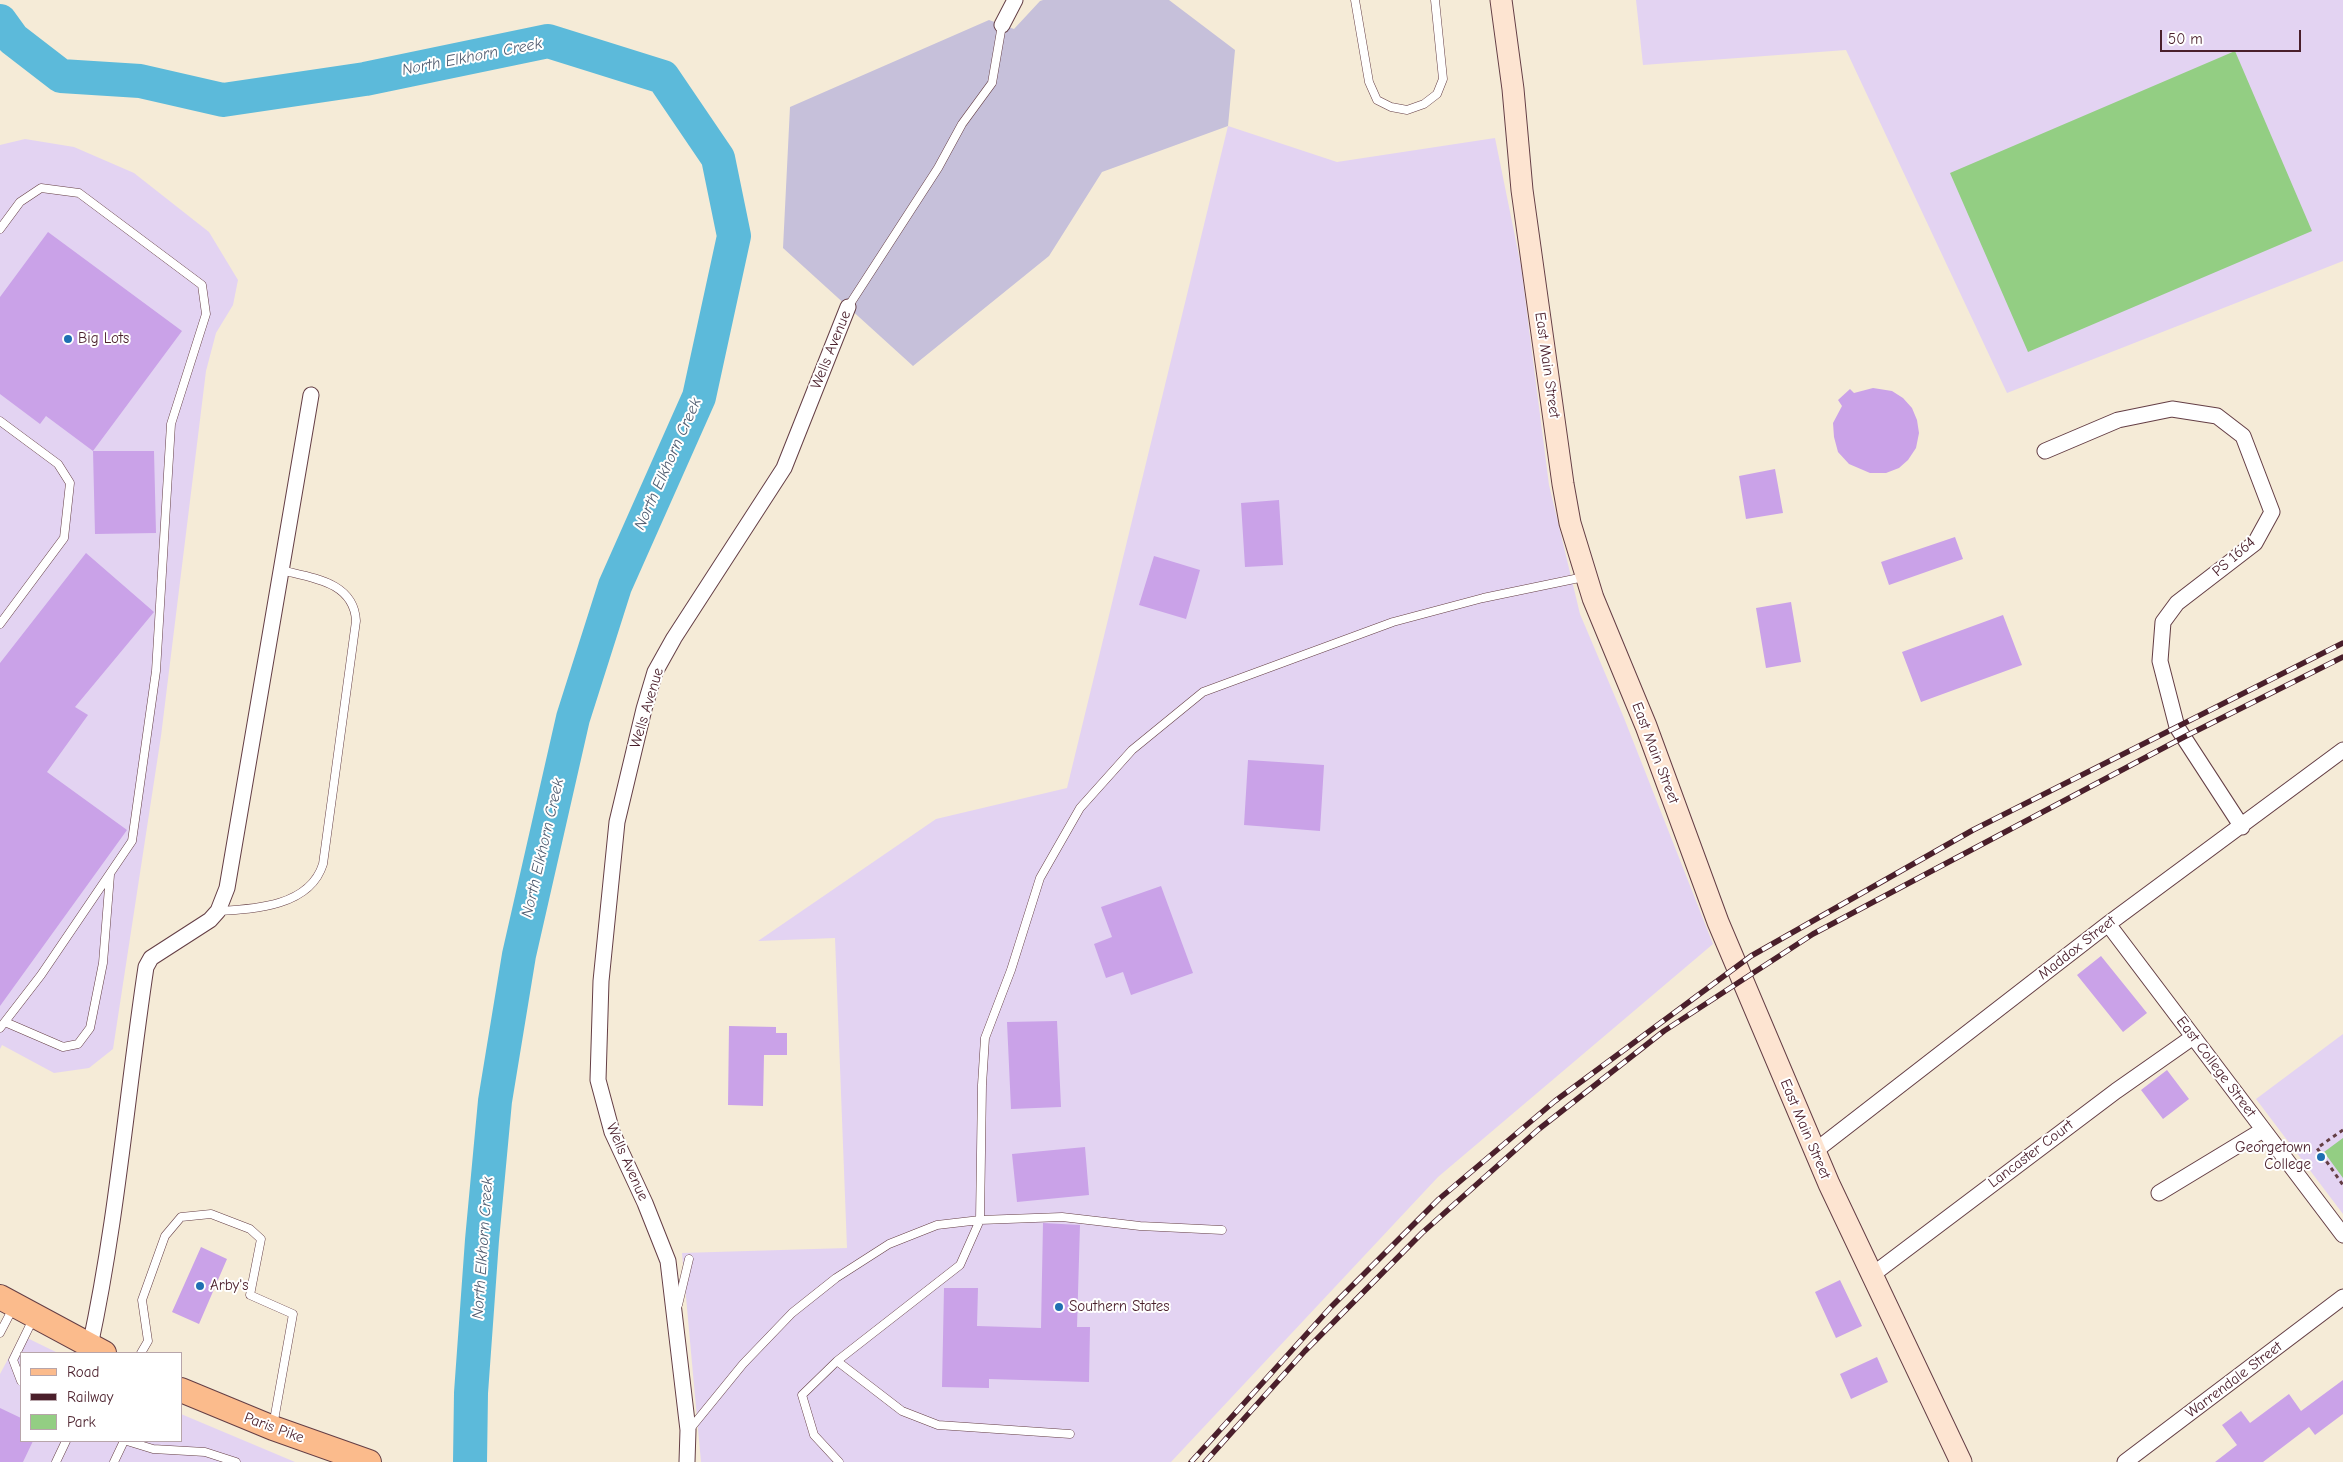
<!DOCTYPE html>
<style>
body{margin:0}
#map{position:relative;width:2343px;height:1462px;overflow:hidden;background:#f5ebd7;font-family:"Comic Neue",sans-serif}
canvas{display:block}
.legend{position:absolute;left:20px;top:1352px;width:162px;height:90px;box-sizing:border-box;background:#fff;border:1px solid #b7a5aa;margin:0;padding:6px 9px;list-style:none;font-size:15px;color:#4a1f2b}
.legend li{display:flex;align-items:center;gap:10px;height:25px}
.legend b{width:25px;border:1px solid #b7a5aa}
.scale{position:absolute;left:2160px;top:30px;width:141px;height:22px;box-sizing:border-box;border:2px solid #4a1f2b;border-top:0;padding-left:6px;font-size:15px;line-height:18px;white-space:nowrap;color:#4a1f2b;-webkit-text-stroke:4px #fff;paint-order:stroke}
</style>
<div id="map">
<canvas width="2343" height="1462"></canvas>
<ul class="legend">
<li><b style="height:6px;background:#fbbb8c"></b>Road</li>
<li><b style="height:6px;background:#4a1f2b"></b>Railway</li>
<li><b style="height:14px;background:#93ce83"></b>Park</li>
</ul>
<div class="scale">50 m</div>
</div>
<script>
const c = document.querySelector('canvas').getContext('2d');
c.lineJoin = 'round';
function fill(path, color) {
  c.fillStyle = color;
  c.fill(path, 'evenodd');
}
function strokePath(path, color, width, dash) {
  c.strokeStyle = color;
  c.lineWidth = width;
  c.lineCap = dash ? 'butt' : 'round';
  c.setLineDash(dash || []);
  c.stroke(path);
}
function drawText(font, color, halo, rows, align = 'center') {
  c.font = font + ' "Comic Neue",sans-serif';
  c.lineWidth = 4;
  c.setLineDash([]);
  c.textBaseline = 'middle';
  c.strokeStyle = halo;
  c.fillStyle = color;
  for (const [text, x, y, turn = 0] of rows) {
    c.save();
    c.translate(x, y);
    c.rotate((+turn || 0) * Math.PI / 180);
    c.textAlign = isNaN(turn) ? turn : align;
    if (halo) c.strokeText(text, 0, 0);
    c.fillText(text, 0, 0);
    c.restore();
  }
}
fill(new Path2D(`
 M1636 0H2343V261L2007 393 1846 50 1643 65Z
 M1228 126 1337 162 1495 138 1521 266 1549 485 1580 614 1624 718 1713 944 1438 1177 1171 1462H701L682 1253 847 1248 835 938 758 941 936 819 1067 788Z
 M25 139 74 147 134 173 209 232 238 280 233 305 216 333 206 371 161 736 113 1049 89 1068 54 1073 2 1045 0 1049V145Z
 M2343 1034V1214L2256 1099Z
 M21 1335 58 1353H21V1441H181V1414L295 1462H0V1374Z`), '#e3d3f2');
fill(new Path2D(`
 M1043 0H1169L1235 50 1228 126 1102 172 1049 256 913 366 783 248 790 107 989 20 1014 29 1040 1Z`), '#c6c0da');
fill(new Path2D(`
 M2235 51 2312 231 2028 352 1950 173Z
 M2343 1138V1178L2324 1152Z`), '#93ce83');
strokePath(new Path2D(`
 M0 21 13 39 61 76 140 81 223 100 365 79 548 41 663 77 718 158 734 236 699 397 615 586 573 718 519 955 495 1101 482 1240 471 1393 470 1462`), '#5cbada', 34);
fill(new Path2D(`
 M48 232 182 331 93 451 46 416 40 424 0 394V297Z
 M1873 388 1892 391 1903 398 1912 408 1917 420 1919 433 1916 448 1908 460 1899 468 1886 473H1870L1849 464 1838 452 1834 437 1833 423 1842 406 1838 400 1850 389 1854 393Z
 M93 451H154L156 533 95 534Z
 M1775 469 1783 513 1746 519 1739 476Z
 M1279 500 1283 565 1245 567 1241 503Z
 M1955 537 1963 559 1889 585 1881 562Z
 M86 553 154 612 75 707 88 715 47 772 127 830 0 1006V663Z
 M1154 556 1200 570 1186 619 1139 605Z
 M1791 602 1801 662 1766 668 1756 608Z
 M2003 615 2022 665 1921 702 1902 652Z
 M1248 760 1324 765 1320 831 1244 825Z
 M1161 886 1193 973 1131 995 1123 972 1106 978 1094 944 1112 937 1101 907Z
 M2101 956 2147 1013 2123 1032 2077 975Z
 M1057 1021 1061 1107 1011 1109 1007 1022Z
 M729 1026 776 1027V1033H787V1055H764L763 1106 728 1105Z
 M2167 1070 2189 1099 2163 1119 2141 1090Z
 M1085 1147 1089 1195 1017 1202 1012 1154Z
 M1043 1223 1080 1225 1077 1327H1090L1089 1382 989 1379V1388L942 1387 944 1288H978L977 1326 1041 1328Z
 M201 1247 227 1259 199 1324 172 1312Z
 M1840 1280 1862 1326 1836 1338 1815 1292Z
 M1877 1357 1888 1382 1851 1399 1840 1374Z
 M2343 1380V1414L2315 1435 2309 1427 2263 1462H2215L2237 1445 2222 1425 2241 1411 2250 1423 2289 1394 2301 1411Z
 M0 1408 21 1418V1441H33L23 1462H0Z`), '#caa2e8');
const lane = new Path2D(`
 M1355 0 1369 82 1377 100 1391 107 1407 110 1424 104 1437 94 1443 79 1435 0
 M0 229 20 202 41 188 79 193 202 285 206 314 171 424 156 671 132 841 41 975 0 1028
 M848 307 938 168 962 124 992 83 1002 25
 M0 421 58 464 70 483 64 538 0 624
 M218 911C256 909 310 906 323 864L356 621C354 582 313 578 281 570
 M5 1022 63 1047 78 1044 90 1028 103 963 110 875
 M678 1305 689 1259
 M0 1333 13 1308
 M141 1353 148 1341 142 1300 165 1236 181 1217 211 1214 250 1229 261 1239 250 1295 293 1314 273 1426
 M837 1361 902 1411 938 1425 1070 1434
 M21 1381 13 1360 34 1317
 M690 1429 743 1364 792 1313 836 1278 889 1244 937 1225 980 1220 982 1085 985 1038 1011 970 1040 878 1080 808 1132 750 1203 692 1393 622 1483 598 1584 577
 M127 1441 153 1449 205 1452 236 1462
 M56 1462 66 1441
 M114 1462 124 1441
 M839 1462 814 1435 802 1395 837 1361 960 1265 980 1220 1062 1217 1140 1226 1222 1230`);
const street = new Path2D(`
 M1002 25 1015 0
 M2045 451 2118 420 2172 409 2217 416 2243 436 2272 512 2255 543 2177 603 2163 622 2160 661 2177 727 2242 827
 M2108 924 2343 1235
 M1815 1151 2108 924 2343 750
 M2159 1193 2263 1130
 M1872 1275 2116 1091 2193 1037
 M90 1346C117 1221 127 1093 146 967L151 958 210 920 218 911 227 888 311 395
 M687 1462 688 1430 668 1261 645 1203 612 1132 598 1080 601 981 617 822 644 709 655 672 674 638 784 468 848 307
 M2125 1462 2343 1297`);
const secondary = new Path2D(`
 M1501 0 1513 89 1522 190 1563 484 1570 523 1593 598 1646 726 1718 922 1829 1184 1961 1462`);
const primary = new Path2D(`
 M0 1297 104 1353
 M181 1390 273 1428 369 1462`);
strokePath(lane, '#643e45', 9);
strokePath(street, '#643e45', 17);
strokePath(secondary, '#643e45', 23);
strokePath(primary, '#643e45', 26);
strokePath(new Path2D(`
 M2343 1130 2317 1148 2343 1185`), '#643e45', 3, [4, 4]);
strokePath(lane, '#fff', 8);
strokePath(street, '#fff', 15);
strokePath(secondary, '#fde4d1', 21);
strokePath(primary, '#fbbb8c', 24);
const rail = new Path2D(`
 M1191 1462 1331 1307 1439 1199 1555 1101 1751 956 1973 830 2343 643
 M1205 1462 1305 1351 1422 1233 1539 1129 1664 1031 1813 934 2184 737 2343 657`);
strokePath(rail, '#4a1f2b', 5.5);
strokePath(rail, '#fff', 4, [11]);
for (const [x, y, r, color] of [
 [68,339,5,"#1f6fb2"],
 [2321,1157,5,"#1f6fb2"],
 [200,1286,5,"#1f6fb2"],
 [1059,1307,5,"#1f6fb2"]
]) {
  const dot = new Path2D();
  dot.arc(x, y, r, 0, 2 * Math.PI);
  c.fillStyle = color;
  c.fill(dot);
  strokePath(dot, '#fff', 2);
}
drawText('15px', '#4a1f2b', '#fff', [
 ["Big Lots",78,339],
 ["Georgetown",2311,1148,"right"],
 ["College",2311,1165,"right"],
 ["Arby's",210,1286],
 ["Southern States",1069,1307]
], 'left');
drawText('15px', '#4a1f2b', '#fff', [
 ["Wells Avenue",831,350,-68],
 ["East Main Street",1547,365,82],
 ["PS 1664",2234,557,-41],
 ["Wells Avenue",647,708,-73],
 ["East Main Street",1655,753,69],
 ["Maddox Street",2077,948,-38],
 ["East College Street",2216,1067,53],
 ["East Main Street",1805,1129,67],
 ["Lancaster Court",2031,1154,-37],
 ["Wells Avenue",627,1162,66],
 ["Warrendale Street",2234,1380,-37],
 ["Paris Pike",274,1428,20]
]);
drawText('italic 16px', '#515d71', '#fff', [
 ["North Elkhorn Creek",472,57,-11],
 ["North Elkhorn Creek",668,464,-66],
 ["North Elkhorn Creek",543,848,-77],
 ["North Elkhorn Creek",483,1248,-86]
]);
</script>
